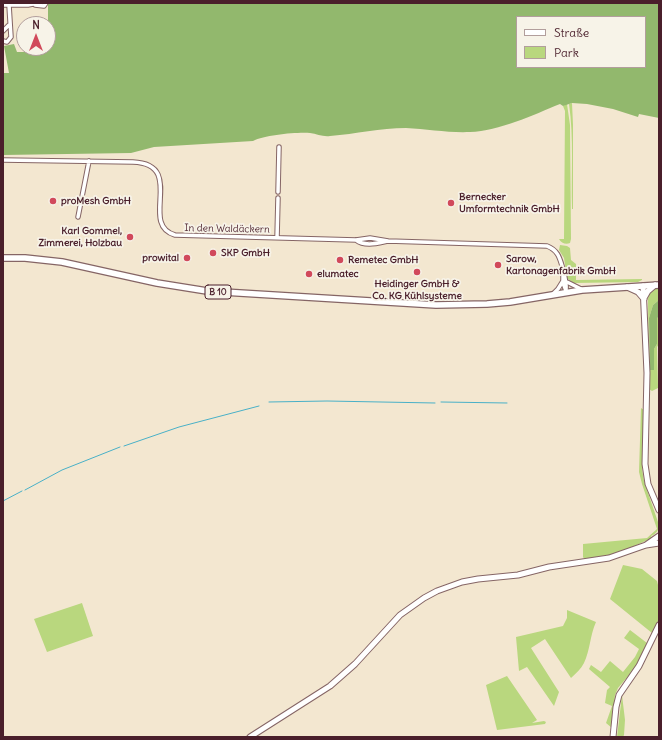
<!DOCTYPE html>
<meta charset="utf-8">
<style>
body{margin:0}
#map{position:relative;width:662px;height:740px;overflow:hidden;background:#f3e7d0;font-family:Delius,sans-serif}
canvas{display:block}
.frame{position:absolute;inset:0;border:4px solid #4a1f2b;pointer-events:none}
.legend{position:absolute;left:516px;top:16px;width:130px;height:52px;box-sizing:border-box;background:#f7f3e8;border:1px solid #b29e9c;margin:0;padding:5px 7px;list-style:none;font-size:12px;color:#4a1f2b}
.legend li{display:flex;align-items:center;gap:8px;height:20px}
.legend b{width:20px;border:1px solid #b29e9c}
.north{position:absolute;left:16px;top:16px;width:40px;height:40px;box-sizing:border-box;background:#f7f3e8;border:1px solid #b29e9c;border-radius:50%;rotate:0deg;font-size:11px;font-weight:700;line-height:16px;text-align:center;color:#4a1f2b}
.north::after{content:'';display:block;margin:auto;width:14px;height:18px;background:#d1495b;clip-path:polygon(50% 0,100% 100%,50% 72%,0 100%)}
</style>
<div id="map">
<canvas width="662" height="740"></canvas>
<div class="frame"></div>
<ul class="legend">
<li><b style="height:5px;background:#fff"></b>Straße</li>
<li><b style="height:11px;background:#b9d77e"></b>Park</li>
</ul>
<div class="north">N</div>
</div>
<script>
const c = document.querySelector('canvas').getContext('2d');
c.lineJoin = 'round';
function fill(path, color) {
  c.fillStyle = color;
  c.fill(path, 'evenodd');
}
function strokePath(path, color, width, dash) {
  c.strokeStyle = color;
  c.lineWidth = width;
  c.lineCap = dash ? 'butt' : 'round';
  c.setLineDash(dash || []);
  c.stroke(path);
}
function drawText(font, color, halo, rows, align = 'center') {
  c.font = font + ' Delius,sans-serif';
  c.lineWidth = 3.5;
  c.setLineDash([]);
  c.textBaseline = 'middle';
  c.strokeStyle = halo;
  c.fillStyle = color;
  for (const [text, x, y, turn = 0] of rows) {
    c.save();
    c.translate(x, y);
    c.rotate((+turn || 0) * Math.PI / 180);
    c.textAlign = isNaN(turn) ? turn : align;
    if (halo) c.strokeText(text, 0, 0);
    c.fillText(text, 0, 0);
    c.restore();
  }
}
fill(new Path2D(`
 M572 103 573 125V209H572C571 174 574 138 569 104Z
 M567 104 570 125 571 239 570 243C566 245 561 243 559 239H564L565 111 563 106Z
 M560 245 567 246 570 248 571 260 576 264V280L642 279V280L638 282 573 283 567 278 564 258 559 250Z
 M659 288V300L653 305 649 318 650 370H654V349L657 344V318L659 317V344L657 347 658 388 652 391 649 389 648 299C649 292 652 290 659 288Z
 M641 408 644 410 642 469 644 481 659 525C659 530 656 534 651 536L652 538 621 552 609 556 585 560 583 557V544L647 538 657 529 642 484 639 472Z
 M623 565 642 569 657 581 658 585V592L651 604 658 592 659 587V619L652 633 610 599Z
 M82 603 93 636 47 652 34 619Z
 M567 610 596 622C590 635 590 651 584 663 581 669 576 673 571 678L545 639 531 648 559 692 554 706 527 667 519 671 516 637 563 626 567 618Z
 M630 630 647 643 635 668 618 688 615 695 612 728 606 723 612 706 605 703 607 690 610 687 589 669 591 665 601 672 610 661 623 672 635 657 639 649 624 638Z
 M507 676 537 720 532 723 544 721 546 722 545 724 497 730 486 685Z
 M622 695 625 720 624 735 623 737H617Z`), '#b9d77e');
fill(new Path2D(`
 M48 3H659V118L639 114 638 117 613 109 587 104 572 103 563 106 560 104C533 115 499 131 470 132 449 133 427 129 406 128 380 128 356 134 330 136 323 137 317 134 310 133 296 132 265 135 253 141L154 147 131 153 3 155V73H9L4 46 14 44 17 52H46V48H48ZM517 17H645V67H517Z
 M659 300V317L657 318V344L654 349V370H650L649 318 653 305Z`), '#92b86d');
strokePath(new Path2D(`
 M269 402 327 401 435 403
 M441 402 507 403
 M124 446 179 427 259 406
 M25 490 62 470 120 447
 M3 501 22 491`), '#48b0c7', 1);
const street = new Path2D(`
 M3 5H9L11 37 7 42 3 41
 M9 5H28L38 3
 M35 5 44 6 46 3
 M3 31 9 25
 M3 160 133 162C187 164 138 225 175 235L356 240 370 238 388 241
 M278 192 279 147
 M78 217 89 161
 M277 238 278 198
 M356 240C365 247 378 243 388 241L547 246C560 251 560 261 564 272 565 280 567 284 566 292
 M563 275V283L566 291
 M567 282 581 289
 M553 294 558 289 563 281`);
const secondary = new Path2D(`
 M643 286 647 373 645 464 648 484 659 510
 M627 287 638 292 644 299
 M644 298 648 291 655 285
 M646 545 659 536
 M250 737 330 686 355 664 400 615 424 598 437 591 462 582 478 579 518 575 549 567 609 558 646 545 659 543
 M613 737 616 707 619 695 639 666 659 625`);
const primary = new Path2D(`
 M3 258H25L62 262 157 283 207 291 436 305 487 304 510 302 582 290 659 285`);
strokePath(street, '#856565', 5.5);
strokePath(secondary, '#856565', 7);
strokePath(primary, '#856565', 8);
strokePath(street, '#fff', 3.5);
strokePath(secondary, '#fff', 5);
strokePath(primary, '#fff', 5.5);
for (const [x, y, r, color] of [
 [53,201,4,"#d1495b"],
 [451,203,4,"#d1495b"],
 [130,237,4,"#d1495b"],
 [213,253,4,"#d1495b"],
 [187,258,4,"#d1495b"],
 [340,260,4,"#d1495b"],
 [498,265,4,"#d1495b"],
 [417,272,4,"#d1495b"],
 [309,274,4,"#d1495b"]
]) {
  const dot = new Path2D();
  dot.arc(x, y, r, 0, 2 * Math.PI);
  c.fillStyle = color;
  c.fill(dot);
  strokePath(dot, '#f7f3e8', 1.5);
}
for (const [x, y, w] of [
 [218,292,26]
]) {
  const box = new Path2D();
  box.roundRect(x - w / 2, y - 7, w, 14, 3);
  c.fillStyle = '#f7f3e8';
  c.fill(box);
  strokePath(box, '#4a1f2b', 1);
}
drawText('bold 9px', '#4a1f2b', null, [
 ["B 10",218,292]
]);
drawText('bold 10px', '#4a1f2b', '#f7f3e8', [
 ["Bernecker",459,197],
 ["Umformtechnik GmbH",459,209],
 ["proMesh GmbH",61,201],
 ["Karl Gommel,",122,231,"right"],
 ["Zimmerei, Holzbau",122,243,"right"],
 ["SKP GmbH",221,253],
 ["prowital",179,258,"right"],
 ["Sarow,",506,259],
 ["Kartonagenfabrik GmbH",506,271],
 ["Remetec GmbH",348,260],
 ["elumatec",317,274],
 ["Heidinger GmbH &",417,284,"center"],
 ["Co. KG Kühlsysteme",417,296,"center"]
], 'left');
drawText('10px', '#4a1f2b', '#f7f3e8', [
 ["In den Waldäckern",227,229,1]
]);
</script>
